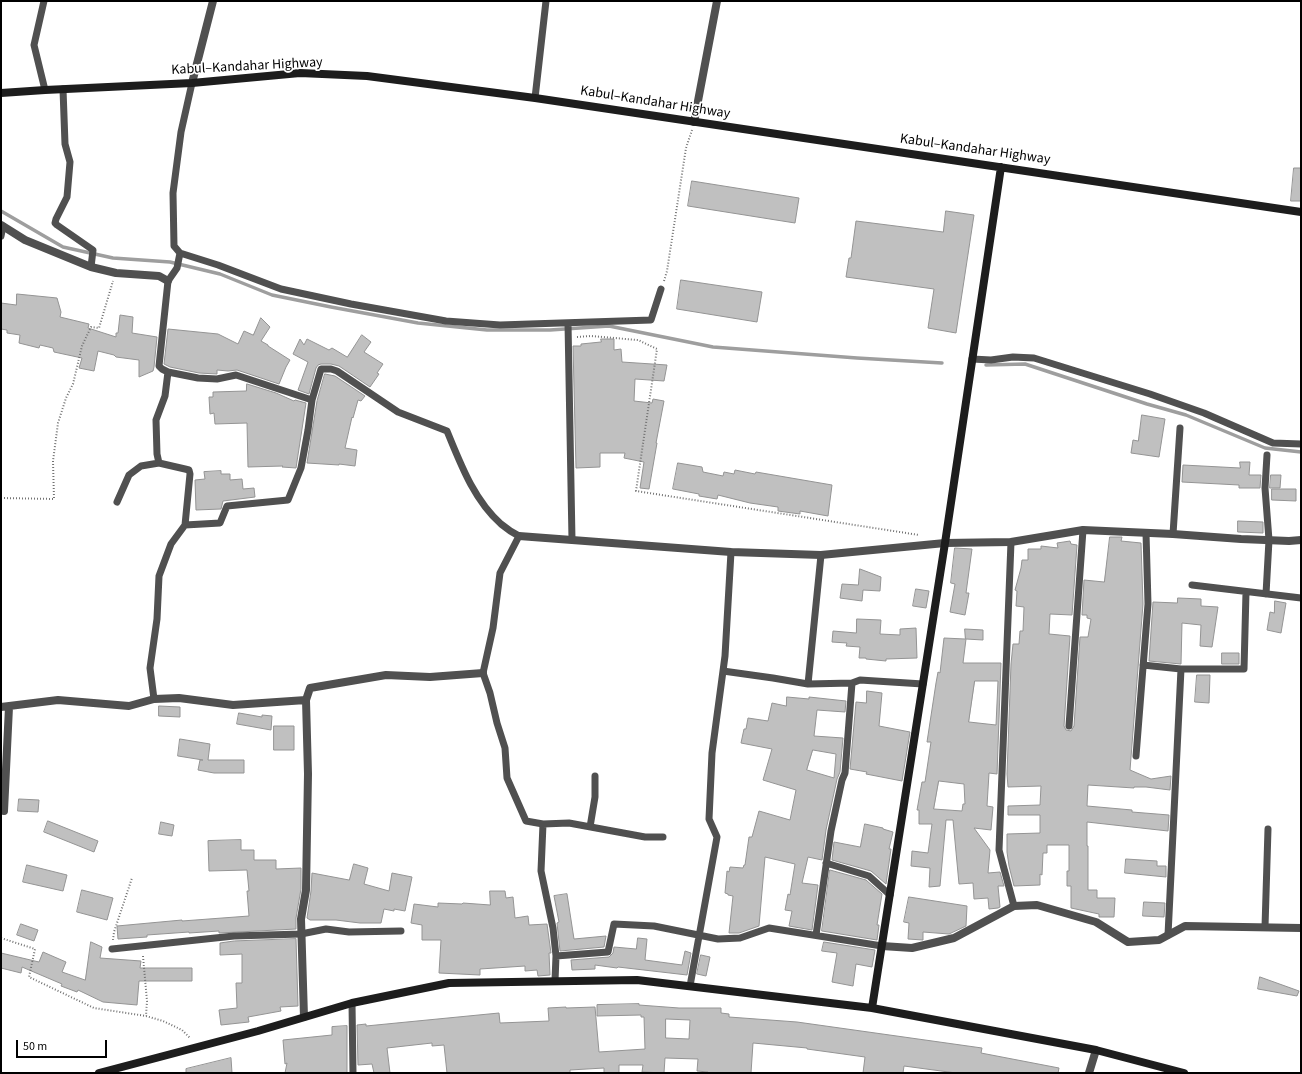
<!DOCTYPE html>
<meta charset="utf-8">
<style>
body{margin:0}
#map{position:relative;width:1302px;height:1074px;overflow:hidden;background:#fff;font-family:"Source Sans 3",sans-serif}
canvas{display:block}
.frame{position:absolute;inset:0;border:2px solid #000;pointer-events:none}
.scale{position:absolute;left:16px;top:1040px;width:91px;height:18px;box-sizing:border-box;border:2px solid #000;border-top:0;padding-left:5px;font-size:12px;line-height:14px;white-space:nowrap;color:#000;-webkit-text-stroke:3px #fff;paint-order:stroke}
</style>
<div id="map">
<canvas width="1302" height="1074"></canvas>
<div class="frame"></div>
<div class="scale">50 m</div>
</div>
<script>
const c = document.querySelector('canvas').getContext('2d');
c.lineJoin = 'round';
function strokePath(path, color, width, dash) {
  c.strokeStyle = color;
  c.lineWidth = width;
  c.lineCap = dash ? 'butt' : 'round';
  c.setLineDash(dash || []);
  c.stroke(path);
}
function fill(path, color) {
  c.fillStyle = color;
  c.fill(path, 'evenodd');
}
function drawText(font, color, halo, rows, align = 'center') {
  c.font = font + ' "Source Sans 3",sans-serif';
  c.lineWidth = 3.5;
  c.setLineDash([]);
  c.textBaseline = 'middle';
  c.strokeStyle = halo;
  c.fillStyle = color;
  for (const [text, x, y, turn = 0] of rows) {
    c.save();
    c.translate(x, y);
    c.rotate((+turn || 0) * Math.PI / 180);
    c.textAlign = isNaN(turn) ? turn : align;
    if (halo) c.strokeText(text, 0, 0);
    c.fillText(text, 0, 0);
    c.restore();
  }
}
strokePath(new Path2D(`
 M1 211 63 247 113 258 170 262 220 274 272 295 331 307 418 323 487 330H550L609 326 713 347 857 358 942 363
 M986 365 1025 364 1147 404 1186 415 1265 448 1301 452`), '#9e9e9e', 3.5);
const building = new Path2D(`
 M1294 168H1301V201H1291Z
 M692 181 799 198 795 223 688 206Z
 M946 211 974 215 956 333 928 328 934 289 846 277 849 258H851L856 221 943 232Z
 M681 280 762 292 757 322 677 309Z
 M17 294 57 298 61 312 60 317 89 324 88 328 116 337V333H118L120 315 133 317 132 333 157 337 154 367 153 371 139 377V360L116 357 114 355 98 351 94 371 79 368 82 358 54 352 53 348 40 345 39 348 19 343 20 335 7 333V330L1 329V303L16 305Z
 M261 318 270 327 261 341 268 345V346L290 360 286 367 279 384 237 370 228 371 217 370V374L199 373 170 367 164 364 168 329 218 334 238 344 244 331 253 335Z
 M362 335 371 342 364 352 383 364 377 373 379 374 370 387 339 366 331 364H321L318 365 316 368 309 394 298 390 308 362 293 354 300 339 304 345 307 339 329 350 332 348 347 357Z
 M601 339H614V350L621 349 622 362 667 365 664 381 635 379 634 401 652 403 653 399 664 401 656 443H657L649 489 640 488 644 462 624 458 625 453H600V467L576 468 573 346H581V344L601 342Z
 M325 374 335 376 365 396 361 401 358 400 353 418 352 417 345 448 357 450 355 466 339 464V465L307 463 317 401Z
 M247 384 276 393 294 401 295 400 306 403 296 468 282 467 283 466 248 467 247 423 215 424 214 413 210 414 209 397H213V392L246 391Z
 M1142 415 1165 419 1159 457 1131 453 1133 440 1138 441Z
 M1240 462H1250L1249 475H1261L1260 488H1239V485L1182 482 1183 465 1240 468Z
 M678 463 702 467 703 472 723 476 724 472 734 474 735 470 755 474 756 472 832 485 828 516 800 511V514L778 511V507L750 503 718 495 717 499 699 496V494L673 489Z
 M221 471V474H230V480L242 479 243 489 254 488 255 497 223 501 221 509 196 510 195 480 205 479 204 472Z
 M1271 475H1281L1280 488H1270Z
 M1272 489H1296V501L1272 500Z
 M1238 521 1263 522V533L1238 532Z
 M1110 537H1122L1121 541 1141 543 1143 604 1130 770 1151 779 1171 776 1170 790 1146 787H1134V788L1088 785 1087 806 1132 810V812L1169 815 1168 831 1087 822V846H1088V890H1097V898H1115L1114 917H1099V914L1071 908V886H1067V871H1069V845H1047V853H1043L1042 875 1040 874V885L1014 886 1009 866 1007 852V834L1040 833V815H1008V806L1040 805 1041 786 1008 787 1007 774 1011 664 1013 644H1019L1020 631H1023L1024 607 1016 606 1017 591 1015 590 1021 568 1022 560H1028V549H1041V546L1058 548 1057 543 1070 541 1071 544 1077 545 1072 615 1050 614 1049 634 1070 636 1064 726 1066 730 1071 731 1074 726 1080 637H1088L1091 619 1087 618V615H1082L1084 580 1104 582Z
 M955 548 972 549 966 593H969L965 615 950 612 955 584 951 583Z
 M860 569 881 577 880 591 863 590 862 601 840 598 842 584 858 585Z
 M916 589 929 591 926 608 913 606Z
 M1178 598 1201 599V606L1218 607 1212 647 1200 646 1201 625 1182 623 1181 664 1149 661 1153 602 1177 603Z
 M1275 601 1286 603 1281 633 1267 630 1270 612 1274 613Z
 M857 619 881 620 880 634 900 635V629L916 628 917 658 886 659V661L866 659V658H859L860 647 846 646 847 643 832 642 833 631 856 633Z
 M965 629 983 630V640L966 639 963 663H1001L997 774 989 773 987 806 993 807 991 830 974 828 990 850 988 873 1000 872 1004 886H998L1000 907 998 908 989 909 988 898 974 899 973 883 959 884 953 820H946L940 886 929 887 930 868 911 866 912 851 928 853 932 824H919V810H917L922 782H925L931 742H927L936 683 938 672 940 673 944 638 965 639ZM975 681H998L996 725 969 722ZM939 781 964 784 965 804H963L962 811 934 809Z
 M1222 653H1239V664H1222Z
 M1197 675H1210L1209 703 1195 702Z
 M867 691 882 693 879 726 910 732 902 781 866 774 867 772 850 769 856 702 866 703Z
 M787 697 809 699V697L846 701 845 712 817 710 814 736 843 738 840 772 837 779 826 830 822 860 808 857 802 883 818 885 812 930 789 926 792 911 785 910 788 894 790 895 795 864 765 857 759 926 739 933H729L733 896 728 895V894L725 893 727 871 729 872 730 867 743 868 744 865H745L749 837H752L759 811 790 820 796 790 763 780 772 749 741 743 744 729H746L748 718 768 721 772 703 786 706ZM813 750 836 754 834 778 807 770Z
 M159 706 180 707V717L159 716Z
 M239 713 262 717V715L272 716 271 730 237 724Z
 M274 726H294V750H274Z
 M180 739 210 744 208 760H244V773H214L198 770 200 760H203L178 756Z
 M19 799 39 800 38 812 18 811Z
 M48 821 98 841 94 852 44 832Z
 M161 822 174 825 172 836 159 834Z
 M865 824 883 828V829L893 832 889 849H891L886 884 871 871 832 860 834 842 860 847Z
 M241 840V850H254V860H276V869L301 868V889L296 918V929L219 933V931L189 933V932L147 935V937L118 939 117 926 182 920V921L249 916 247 891H249L247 870 209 871 208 841Z
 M1126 859 1157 861V866H1166V877L1125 873Z
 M354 864 368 868 364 884 389 891 392 873 412 877 405 911 394 909V911L384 909 381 923H360L336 920H310L307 918 311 891 312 873 349 880Z
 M27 865 67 875 63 891 23 882Z
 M830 870 866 880 882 894 877 925H879L877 940 822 931Z
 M82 890 113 898 107 920 77 912Z
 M490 891H505L506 898 513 897 515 918 528 916 529 925 547 924 551 953H549L550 975 538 976 537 970 525 971V966L480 969V975L439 973 441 940H422V925L411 923 414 904 438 907V903L462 904 463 903 490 905Z
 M567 894 574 939 606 936 604 947 560 951 557 923 559 922 554 896Z
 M909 897 967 906 966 926 949 934 923 932V940L908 939 909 923 904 922Z
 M1144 902 1165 903 1164 917 1143 916Z
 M21 924 38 930 34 941 17 935Z
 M638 938 647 939 645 960 682 965 685 951 691 953 687 975 618 967 617 968 595 965V969L572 970 571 960 609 957 613 953 614 947 636 949Z
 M296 939 298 1006 280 1007 281 1011 248 1017 249 1022 221 1025 219 1010 237 1008 236 983H242V954L220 955V943L234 941Z
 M91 942 102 947 100 958 141 961 140 968H192V981H139L137 1005 103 1002 78 990 77 992 61 986 62 984 22 967 21 973 1 968V953L39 962 43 952 66 962 62 972 85 980Z
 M824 942 875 950 872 967 856 964 853 986 832 982 837 953 822 951Z
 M701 955 710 957 706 976 697 974Z
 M1260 977 1299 991 1297 996 1258 989Z
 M639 1004V1005L679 1008H721V1013L729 1014V1017L797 1022 982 1048 981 1053 1059 1068 1058 1073H956L904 1066 903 1073H863L865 1057 807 1049V1048L753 1043 751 1073H708V1072L697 1071 698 1059 665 1058 664 1073 642 1072 643 1065H619V1073H604V1068L570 1070V1073H447L444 1045 432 1046V1043L387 1048 390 1073H374L372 1064 358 1065 357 1025 366 1024V1026L499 1013 500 1023 549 1021 548 1008 566 1007V1008L595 1007 599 1052 645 1049 644 1017H641V1015L597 1016V1005ZM666 1019 690 1020 689 1039 666 1038Z
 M347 1026V1073H285L287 1063 285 1064 283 1040 332 1035V1027Z
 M231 1058 232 1073H186V1069Z`);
fill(building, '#c0c0c0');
strokePath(building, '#949494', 1);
strokePath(new Path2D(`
 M664 281 667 271 686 148 692 130
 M577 337 591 336 638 340 657 349 636 491 919 535
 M1 498 54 499 53 461 58 423 66 398 73 384 82 346 91 327 99 328 113 281
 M1 938 35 949 29 977 94 1008 146 1016 163 1021 182 1030 190 1038
 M113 940 114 932 132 878
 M143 956 147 1001 146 1016`), '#727272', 2, [1, 2]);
strokePath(new Path2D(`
 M44 1 34 45 45 90
 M192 83 181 132 173 193 174 246 180 253 218 265 281 289 351 304 446 321 500 325 651 320 661 289
 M63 89 65 144 70 162 67 197 56 219 55 223 57 225 93 250 91 267
 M535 98 546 1
 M1 236 3 226
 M180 253 177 268 168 281 159 366 162 369 168 372 198 378 217 379 236 375 312 400
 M568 323 572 540
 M972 359 991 360 1013 357 1034 358 1150 394 1204 413 1273 443 1301 444
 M117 502 129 475 141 466 159 463
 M185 525 220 523 227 506 288 500 301 468 308 430 312 400 321 369H331L337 371 398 412 447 431C461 465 474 500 501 524 507 529 513 533 519 536L500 573 493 628 483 673 490 693 497 723 505 748 507 778 526 821 543 824 541 871 553 928 556 956 555 981
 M1173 534 1180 428
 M1011 542 999 850 1014 906
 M1192 585 1301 598
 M1266 594 1269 540 1265 488 1267 455
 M1143 665 1181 669H1244L1246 592
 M723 671 773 678 808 684 852 683 860 680 923 684
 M808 684 821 555
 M154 699 150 668 157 619 159 576 171 544 185 525 190 474 189 470 185 469 159 463 157 454 156 420 165 396 168 372
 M1069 726 1083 530
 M1136 756 1148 604 1146 533
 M543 824 569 823 645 837H663
 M590 827 595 797V776
 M826 863 869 876 890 895
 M1265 927 1268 829
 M816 935 831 831 842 780 845 773 852 683
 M1168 935 1181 669
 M112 949 234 936 301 934 326 929 349 932 401 931
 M556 956 608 952 614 924 654 926 718 939 740 938 769 928 882 946
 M690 986 717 837 709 819 712 753 725 656 731 552
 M352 1003 353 1073`), '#505050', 7);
strokePath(new Path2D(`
 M192 83 213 1
 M694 122 717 1
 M1 225 25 240 91 267 116 273 159 276 168 281
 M519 536 731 552 821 555 945 543 1011 542 1083 530 1173 534 1241 539 1289 541 1301 540
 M1 707 58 700 129 706 154 699 179 698 233 705 306 700
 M4 811 9 707
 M882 946 912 948 954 938 1014 906 1037 905 1096 922 1128 942 1159 940 1185 926 1301 928
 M304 1017 301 919 306 890 308 774 306 700 310 688 386 675 430 677 483 673
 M1089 1073 1096 1050`), '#505050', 8);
strokePath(new Path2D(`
 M1 93 45 90 192 83 300 73 367 76 535 98 1301 212
 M872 1008 945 543 1001 167
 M99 1073 258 1031 352 1003 449 983 637 980 872 1008 1096 1050 1184 1073`), '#1d1d1d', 8);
drawText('14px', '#000', '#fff', [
 ["Kabul–Kandahar Highway",247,67,-3],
 ["Kabul–Kandahar Highway",655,103,9],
 ["Kabul–Kandahar Highway",975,150,8]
]);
</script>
